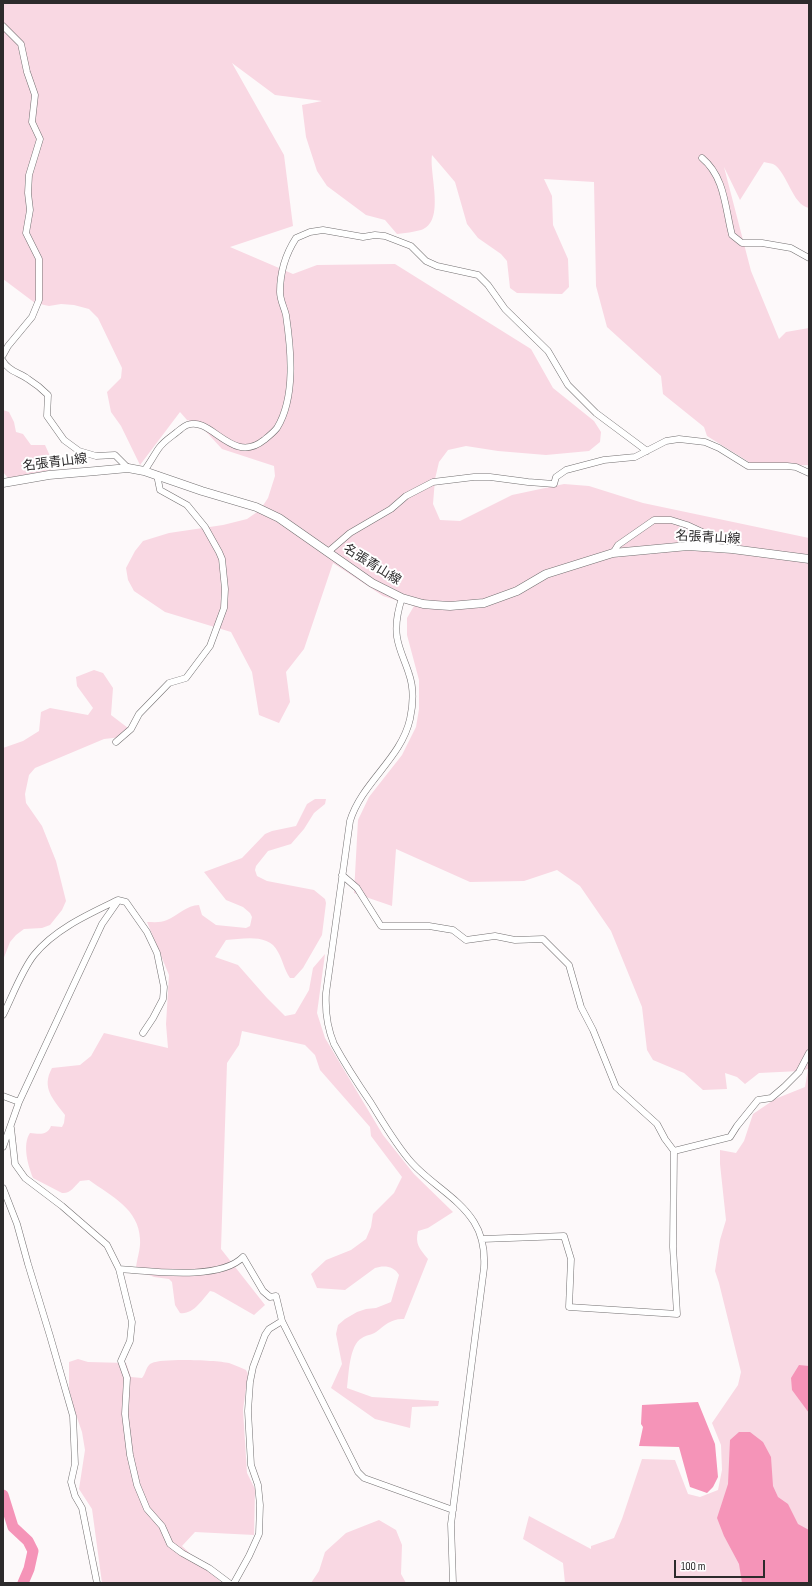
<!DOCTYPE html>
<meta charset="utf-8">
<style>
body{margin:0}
#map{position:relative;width:812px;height:1586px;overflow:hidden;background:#fdf9fa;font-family:"Sofia Sans Condensed",sans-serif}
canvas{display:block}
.frame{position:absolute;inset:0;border:4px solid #2d2b2c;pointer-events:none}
.scale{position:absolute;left:674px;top:1560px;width:91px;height:18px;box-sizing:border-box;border:2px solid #2d2b2c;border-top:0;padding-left:5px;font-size:12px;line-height:14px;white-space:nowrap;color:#2d2b2c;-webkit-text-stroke:3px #fff;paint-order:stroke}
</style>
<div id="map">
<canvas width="812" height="1586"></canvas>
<div class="frame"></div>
<div class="scale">100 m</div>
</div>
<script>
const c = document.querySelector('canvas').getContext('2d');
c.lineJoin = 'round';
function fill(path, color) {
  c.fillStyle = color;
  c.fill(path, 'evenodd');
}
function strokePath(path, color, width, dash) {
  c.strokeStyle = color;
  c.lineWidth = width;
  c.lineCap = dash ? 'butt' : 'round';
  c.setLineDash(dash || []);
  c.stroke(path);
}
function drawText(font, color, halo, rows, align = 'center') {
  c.font = font + ' "Sofia Sans Condensed","Noto Sans JP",sans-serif';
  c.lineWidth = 4;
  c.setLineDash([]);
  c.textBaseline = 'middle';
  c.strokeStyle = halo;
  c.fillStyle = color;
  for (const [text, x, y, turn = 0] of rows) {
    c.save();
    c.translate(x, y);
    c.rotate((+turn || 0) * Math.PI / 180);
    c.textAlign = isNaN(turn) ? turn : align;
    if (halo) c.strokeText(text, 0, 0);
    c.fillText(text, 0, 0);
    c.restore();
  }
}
fill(new Path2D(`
 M3 3H809V208C792 205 787 171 773 164 771 163 766 163 764 162L740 200 724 167 751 271 779 339 786 332 809 328V465L757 467 707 436 704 427 663 394 661 376 607 327 596 286 594 182 544 179 552 196 553 225 568 259 569 287 562 294 517 293 510 288 507 261 501 254 478 238 467 224 455 182 432 155C429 174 446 222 421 230 414 232 405 233 397 234L385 220 366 215 327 186 317 171 306 137 302 105 322 101 275 95 232 63 284 155 293 226 230 247 293 274 317 265 395 264 531 349 553 388 594 421 601 432 600 442 589 451 546 455 498 451 466 446 448 450 439 462 435 479 433 504 440 520 460 521 512 495 564 484 589 486 643 503 809 538V1583H565L563 1563 523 1539 529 1516 591 1549V1546L614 1538 622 1519 642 1459 675 1460 688 1494 700 1497 718 1490 722 1470 721 1445 712 1423 738 1385 741 1372 719 1283 715 1271 720 1240 726 1220 720 1164V1150L736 1153 744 1141 753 1114 775 1099 805 1087 808 1069 800 1071 759 1073 745 1084 737 1077 725 1073 727 1089 703 1090 684 1073 653 1060 647 1050 642 1007 611 931 580 886 557 870 524 881 470 882 396 849 392 906 354 893 358 820 369 797 402 755 416 727 419 709V680L407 635V618L414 606 383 596 333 563 304 649 286 672 290 702 279 723 259 715 252 672 231 632 165 612 134 591 128 580 126 568 135 551 143 541 169 533 223 525 247 519 260 510 268 498 275 476 274 466 222 449 199 424 187 420 180 412 140 465 121 426 111 412 107 392 121 378 122 368 98 318 89 309 74 305 61 304 49 306 35 303 3 279Z
 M3 410 9 412 14 422 16 432 23 434 31 445H45L50 456 51 470 8 478 3 472Z
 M94 670 103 673 113 688 111 715 128 728 122 737 104 739 35 768 29 775 25 794 26 803 42 826 56 861 66 901 62 910 50 925 42 928 24 929 16 935 10 942 3 960V748L23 741 39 731 41 712 50 708 88 715 93 708 77 686 76 677Z
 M315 799H326L325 804 314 813 304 829 291 844 268 851 256 866 255 870 257 876 267 881 314 890 325 899 326 903 322 935 303 968 294 978H290C284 969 283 961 278 952 269 933 243 939 226 940L215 957 238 965 267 998 285 1016 295 1014 309 990 313 968 325 954 317 1013 325 1038 383 1135 414 1174 453 1212 428 1228 418 1231C415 1244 419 1248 428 1259L404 1319C392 1318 385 1325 376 1332 372 1335 366 1335 362 1338 349 1345 349 1374 347 1388L372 1397 439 1401 438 1406 412 1407 410 1428 375 1419 331 1388 342 1364 336 1334 338 1325 345 1319 357 1312 366 1309 376 1308 391 1302 399 1275C394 1266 384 1265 375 1268L345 1290 317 1288 311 1274 326 1260 351 1250 366 1239 371 1227 373 1214 394 1193 402 1177 371 1136 370 1127 320 1070 315 1055 305 1045 242 1031 239 1045 227 1063 221 1249 265 1305 254 1315 214 1292 210 1291C202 1300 193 1315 180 1313L175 1305 172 1282 169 1279 154 1277 136 1270C136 1260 141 1250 140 1239 139 1209 111 1196 89 1180L80 1181C74 1187 70 1194 62 1193L33 1178C28 1165 22 1145 30 1133 39 1134 47 1136 51 1126L62 1127 64 1123 65 1115C53 1099 41 1088 52 1068L80 1065 91 1056 104 1033 168 1048 166 1024 169 975 147 922C153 922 161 923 167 920 177 916 187 905 199 905L202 915 216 925 246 928 250 926 252 917 250 913 243 907 226 900 204 872 242 858 265 834 272 831 296 826 307 804Z
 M78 1359 88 1362 126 1363 131 1377 142 1378C146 1374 146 1365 152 1363 162 1358 216 1360 229 1363 235 1365 241 1368 246 1370L248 1374 243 1410 247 1473 255 1489 254 1535 195 1532 182 1546 222 1583H102L92 1509 79 1489 85 1450 82 1432 73 1406 69 1389V1362Z
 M379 1520 396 1530 402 1545 401 1574 406 1583H311L319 1571 325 1552 346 1533Z`), '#f9d8e3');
fill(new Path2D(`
 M799 1365 809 1366V1413L792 1390 791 1378Z
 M698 1402 715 1444 718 1477 713 1487 707 1493 690 1487 679 1447 639 1446 643 1427 641 1424 642 1405Z
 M739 1432H750L763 1442 771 1457 773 1486 778 1497 788 1504 798 1524 809 1530V1583H742L739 1564 724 1536 717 1518 728 1484 730 1440Z`), '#f594b8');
strokePath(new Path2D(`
 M3 1495 13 1527 28 1541 33 1551 29 1569 23 1583`), '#f594b8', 11);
const minor = new Path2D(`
 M3 26 21 44 27 72 35 95 32 122 40 139 29 175 28 193 30 210 26 233 39 259V300L32 317 8 346 3 355
 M702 158C725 177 725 208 732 235L742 243H762L791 248 809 258
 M3 361C8 371 20 373 28 379 36 384 42 389 48 395L47 416 64 440 79 451 96 456 115 455 128 468
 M144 471C150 463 154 455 159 448 164 441 171 437 177 432 181 429 184 426 187 425 211 415 232 466 264 440 269 436 273 433 277 428 296 397 291 349 286 315 284 307 280 300 280 292 280 271 285 255 296 238L310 232 323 230 363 237 375 235 385 236 411 246 426 261 437 266 478 275 488 285 505 309 548 351 568 385 596 413 647 451
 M328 552 350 533 391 509 406 496 433 482 474 477H490L528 482 554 484 556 477 566 470 604 460 635 457 666 441 679 439 705 442 719 448 748 466H787L796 467 809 473
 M613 553 618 545 654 520H671L687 525 715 538 716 548
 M402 598C398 610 395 623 397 637 399 650 405 661 409 674 414 688 413 705 410 719 401 759 362 782 350 821L326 993C325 1011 327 1027 334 1044 345 1064 358 1084 371 1103 384 1124 396 1145 412 1163 431 1184 459 1198 474 1222 483 1236 485 1251 484 1268L451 1524 453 1583
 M116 742 131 729 139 714 169 683 186 678 210 646 224 608 225 589 222 559 219 552 205 527 187 505 160 490 157 475
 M342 875 357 888 381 926H429L453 930 466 940 495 936 515 940 543 939 569 965 581 1007 593 1030 616 1087 657 1124 665 1139 674 1151 673 1247 677 1314 569 1307 571 1259 564 1236 482 1239
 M3 1015C12 997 22 970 34 955 55 929 89 914 118 900L126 902 147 932 157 953 164 987 163 999 153 1018 143 1033
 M3 1096 19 1102
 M11 1128 15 1164 25 1178 62 1206 107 1245 119 1269 132 1322 130 1341 121 1361 127 1378 125 1414 130 1455 137 1485 147 1509 162 1526 170 1544 182 1553 209 1568 229 1583
 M3 1147 19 1102 102 924 118 901
 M674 1151 730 1137 737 1126 758 1100 771 1098 784 1087 799 1072 809 1053
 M3 1188 17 1224 28 1264 50 1336 73 1416 75 1464 71 1482 75 1496 82 1508 97 1583
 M119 1269C151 1271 220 1281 243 1257L263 1291 270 1297 276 1296 282 1321 358 1472 364 1478 453 1510
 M234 1583 249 1556 259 1534 260 1505 258 1485 251 1465 248 1411 250 1382 253 1367 265 1335 269 1329 282 1321`);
const major = new Path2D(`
 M3 483 49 475 96 471 128 468 144 471 202 491 256 507 279 518 372 583 402 598 423 604 435 605 450 606 484 603 517 591 546 574 613 553 688 546 732 549 809 559`);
strokePath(minor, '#737071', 7);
strokePath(major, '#737071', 9);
strokePath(minor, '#fff', 6);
strokePath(major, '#fff', 8);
drawText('13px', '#2d2b2c', '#fff', [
 ["名張青山線",55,463,-7],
 ["名張青山線",708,538,3],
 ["名張青山線",372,565,32]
]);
</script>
